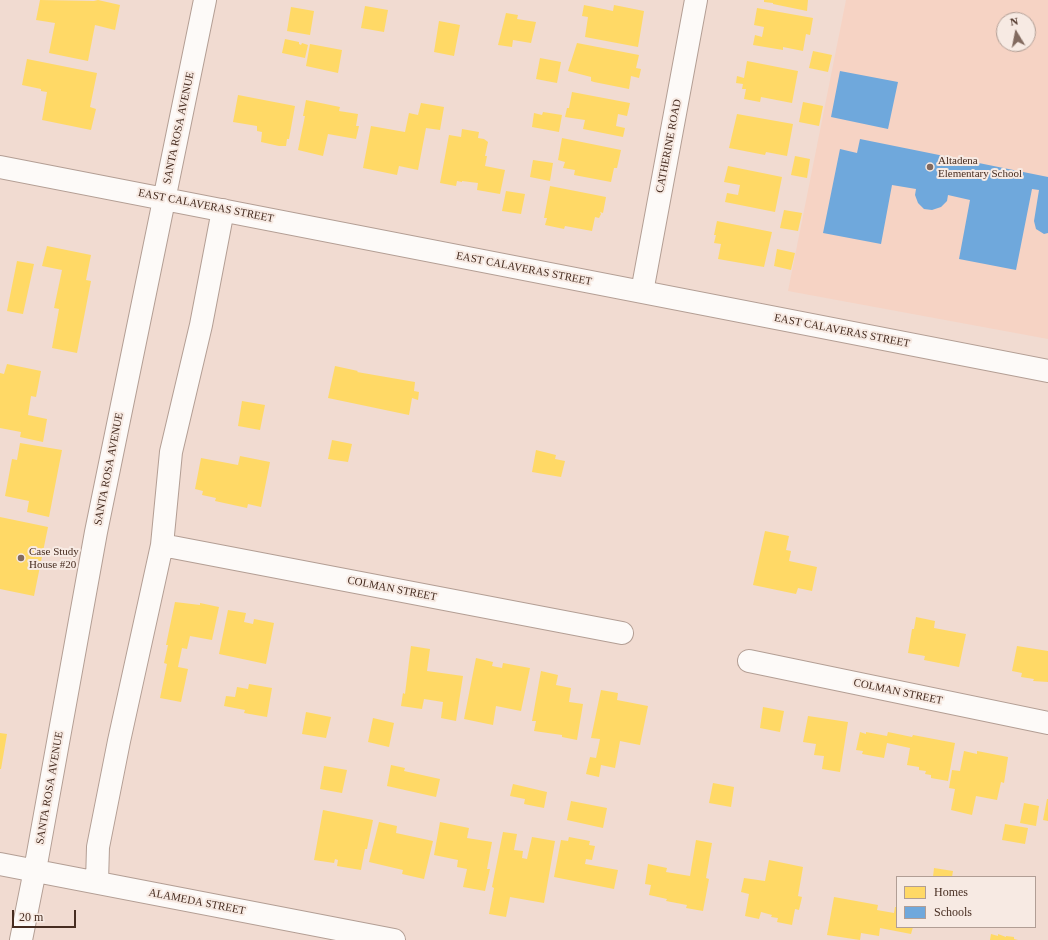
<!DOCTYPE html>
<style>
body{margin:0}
#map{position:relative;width:1048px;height:940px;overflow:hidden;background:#f1dbd1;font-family:Georgia,serif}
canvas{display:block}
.legend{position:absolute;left:896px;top:876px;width:140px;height:52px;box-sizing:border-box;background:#f7eae3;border:1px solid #b19e95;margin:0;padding:5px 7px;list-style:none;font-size:12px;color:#472d21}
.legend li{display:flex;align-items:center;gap:8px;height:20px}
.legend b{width:20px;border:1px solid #b19e95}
.north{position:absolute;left:996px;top:12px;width:40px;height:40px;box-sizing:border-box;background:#f7eae3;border:1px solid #b19e95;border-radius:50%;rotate:350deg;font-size:11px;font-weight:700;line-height:16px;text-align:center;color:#472d21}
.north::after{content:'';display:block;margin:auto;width:14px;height:18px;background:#826a5f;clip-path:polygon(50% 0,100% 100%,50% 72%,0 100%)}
.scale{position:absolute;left:12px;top:910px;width:64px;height:18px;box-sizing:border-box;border:2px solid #472d21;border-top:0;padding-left:5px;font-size:12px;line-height:14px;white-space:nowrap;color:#472d21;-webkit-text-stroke:3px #f7eae3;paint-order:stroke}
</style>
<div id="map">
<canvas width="1048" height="940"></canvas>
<ul class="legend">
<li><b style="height:11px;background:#ffd966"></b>Homes</li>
<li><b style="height:11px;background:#6fa8dc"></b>Schools</li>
</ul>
<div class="north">N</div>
<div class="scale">20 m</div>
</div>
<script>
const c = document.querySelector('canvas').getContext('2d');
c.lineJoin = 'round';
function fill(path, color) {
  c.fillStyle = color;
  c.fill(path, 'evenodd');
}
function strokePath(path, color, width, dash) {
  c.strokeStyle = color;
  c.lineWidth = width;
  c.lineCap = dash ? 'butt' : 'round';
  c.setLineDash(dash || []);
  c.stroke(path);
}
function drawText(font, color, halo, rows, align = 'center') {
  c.font = font + ' Georgia,serif';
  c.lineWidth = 4;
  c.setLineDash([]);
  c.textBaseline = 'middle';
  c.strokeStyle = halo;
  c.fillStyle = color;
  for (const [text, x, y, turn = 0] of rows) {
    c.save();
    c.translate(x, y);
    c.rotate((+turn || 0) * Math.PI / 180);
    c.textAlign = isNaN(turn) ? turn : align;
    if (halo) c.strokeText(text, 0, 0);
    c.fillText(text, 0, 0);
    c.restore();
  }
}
fill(new Path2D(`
 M846 0H1048V339L788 291ZM1004 20H1028V44H1004Z`), '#f6d3c4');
fill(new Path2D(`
 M40 0 94 1 98 0 120 5 115 30 95 25 88 61 49 53 55 23 36 20Z
 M764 0H808L807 11 773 4V3L764 2Z
 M584 5 613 11 614 5 644 11 638 47 585 37 588 17 582 16Z
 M365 6 388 10 384 32 361 28Z
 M291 7 314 11 310 35 287 31Z
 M757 8 813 18 810 35 806 34 803 51 783 47V50L753 45 755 35 762 37 764 27 754 25Z
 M506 13 518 15 517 19 536 22 531 43 513 40 512 47 498 45Z
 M439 21 460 25 454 56 434 52Z
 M285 39 299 42V44L301 45 302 43 308 45 305 58 282 53Z
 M577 43 639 55 636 68 641 69 639 78 631 76 629 89 594 82 591 81V77L568 71Z
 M310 44 342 50 338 73 306 66Z
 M813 51 832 55 828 72 809 68Z
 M540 58 561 62 557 83 536 79Z
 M27 59 97 73 90 107 96 109 91 130 42 120 47 92 41 91V89L22 85Z
 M747 61 798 71 792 103 761 97 760 102 744 99 746 89H742L743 84 736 83 737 76 744 78Z
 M572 92 630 103 627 116 618 114 616 126 625 128 623 137 583 129 585 120 565 117 567 108H569Z
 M238 95 295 106 289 139H287L286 146H279L261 142 262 132 257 131V126L233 122Z
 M306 100 340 107 339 111 358 114 356 126H359L356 139 328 134 323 156 298 150 305 116H303Z
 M803 102 823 106 819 126 799 122Z
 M421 103 444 107 440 130 426 128 418 170 399 166 397 175 363 168 371 126 405 132 409 113 418 115Z
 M543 112 562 115 559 132 532 127 534 113 542 115Z
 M737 114 793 124 787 156 766 152 765 155 729 148Z
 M462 129 479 132 478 138 484 139 488 142 485 156H487L485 166 505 170 500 194 477 190 478 183 462 181V182L457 181 456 186 440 183 449 135 461 137Z
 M562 138 621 150 617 168H614L611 182 574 175 575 170 563 168 565 162 558 160Z
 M795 156 810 159 807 178 791 175Z
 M533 160 553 163 550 181 530 177Z
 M728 166 782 177 775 212 725 202 727 193 738 195 740 185 724 182Z
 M550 186 606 197 603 213 600 212 601 214 599 218 595 217 592 231 565 226 564 229 545 225 547 218H544Z
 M506 191 525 194 521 214 502 211Z
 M784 210 802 213 798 231 780 228Z
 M717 221 772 232 764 267 718 259 721 244 714 243 716 235H714Z
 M47 246 91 255 86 280 91 281 77 353 52 348 59 309 54 308 62 270 42 266Z
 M777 249 795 253 791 270 774 266Z
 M17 261 34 264 23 314 7 311Z
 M7 364 41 371 36 397 31 396 28 415 47 419 43 442 20 437 21 432 0 428V373L4 374Z
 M335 366 358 371 357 372 415 382 414 391 419 392 418 400 412 398 409 415 328 398Z
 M242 401 265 405 260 430 238 426Z
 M332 440 352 444 348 462 328 459Z
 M20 443 62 450 49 517 27 512 29 501 5 496 12 459 17 460Z
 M536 450 556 455 555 459 565 461 561 477 532 472Z
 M240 456 270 462 261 507 248 504 247 508 215 501 216 498 202 495 203 491 195 489 201 458 238 465Z
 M0 517 48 527 34 596 0 589Z
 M765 531 789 536 786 550 791 551 789 561 817 567 812 591 798 588 796 594 753 585Z
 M175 602 200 605V603L219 607 212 640 190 636 187 649 182 648 178 667 188 669 181 702 160 698 167 664 164 663 168 645H166Z
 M228 610 246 613 244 622 253 624 254 619 274 623 266 664 219 654Z
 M916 617 935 621 934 628 966 634 959 667 924 660 925 656 908 653 912 629H914Z
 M411 646 430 649 427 671 463 676 456 721 441 718 443 702 424 699 422 709 401 706 403 693 405 694Z
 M1017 646 1048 651V682L1033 681 1034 679 1021 677 1022 673 1012 671Z
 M476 658 493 662 492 666 502 668 503 663 530 668 521 711 496 706 493 725 464 719Z
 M541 671 558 675 556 685 571 688 569 702 583 704 577 740 562 737V735L534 731 536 721H532Z
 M249 684 272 688 267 717 244 713 245 710 224 706 226 696 235 697 237 687 248 689Z
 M601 690 618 693 617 700 648 706 640 745 620 741 615 768 601 765 599 777 586 774 590 757 596 758 600 739 591 738Z
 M763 707 784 711 780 732 760 728Z
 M306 712 331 717 326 738 302 734Z
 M808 716 848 722 840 772 822 769 824 756 814 755 816 744 803 742Z
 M373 718 394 723 389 747 368 742Z
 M860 732 866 734V732L887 736 888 732 912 737 913 735 955 743 948 781 931 778V775L925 774 926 771 919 770V767L907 765 910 748 887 743 884 758 862 754 863 751 856 750Z
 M0 733 7 734 1 769H0Z
 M964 751 977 754V751L1008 757 1004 783 1001 782 997 800 976 796 972 815 951 810 955 789 949 788 952 770 960 771Z
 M391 765 405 768 404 771 440 779 436 797 387 786Z
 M324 766 347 770 342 793 320 789Z
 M713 783 734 787 731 807 709 803Z
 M513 784 547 792 544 808 524 804 525 799 510 796Z
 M1047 799H1048V821L1043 820Z
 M571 801 607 808 603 828 567 820Z
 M1024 803 1039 806 1036 826 1020 823Z
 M323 810 373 820 367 849H365L361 870 337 866 338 860 335 859 334 863 314 860Z
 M379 822 397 826 396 833 433 841 424 879 402 874 403 870 369 862Z
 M440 822 469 828 467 838 492 842 487 869H490L485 891 463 887 467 869 457 867 458 860 434 855Z
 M1005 824 1028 828 1025 844 1002 840Z
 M503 832 517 834 514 850 523 851 522 858 527 859 532 837 555 841 544 903 510 897 506 917 489 914 494 888 492 887Z
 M569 837 590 841 589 845 595 846 592 860 586 859 585 864 618 870 614 889 554 877 561 840 568 841Z
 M696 840 712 843 706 878 709 879 703 911 686 908 687 905 666 901 667 899 649 895 651 885 645 884 648 864 667 868 666 872 690 876Z
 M769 860 803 867 798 896 802 897 799 910 795 909 792 925 777 922 778 918 771 917 772 915 761 912 759 919 745 916 749 894 741 892 744 878 765 881Z
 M934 868 953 871 952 877H933Z
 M834 897 878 905 877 910 894 913 895 907H897V927H913L911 934 880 928 879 936 861 933 860 940 827 935Z
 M991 934 998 936V934L1006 937V936L1014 937V939L1018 940H990Z`), '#ffd966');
fill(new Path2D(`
 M840 71 898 82 888 129 831 117Z
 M860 139 1048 177V233L1044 234 1036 229 1034 221 1039 190 1032 189 1016 270 959 259 970 200 948 195 947 201 941 207 932 210 924 209 918 203 915 195 916 189 892 185 881 244 823 233 840 149 857 153Z`), '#6fa8dc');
const minor = new Path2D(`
 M0 167 1048 371
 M642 292 696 0
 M162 545 622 633
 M749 661 1048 723
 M0 864 394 940
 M97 882 98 847 119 741 162 545 171 452 201 325 223 210
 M21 940 35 870 96 532 205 0`);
strokePath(minor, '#b39e94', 24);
strokePath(minor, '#fdfaf8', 22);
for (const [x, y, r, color] of [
 [930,167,4,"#826a5f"],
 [21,558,4,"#826a5f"]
]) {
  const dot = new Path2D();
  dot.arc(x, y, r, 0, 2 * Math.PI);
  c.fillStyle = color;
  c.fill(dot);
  strokePath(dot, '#f7eae3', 1.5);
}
drawText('11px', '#472d21', '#f7eae3', [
 ["SANTA ROSA AVENUE",179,128,-78],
 ["CATHERINE ROAD",669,146,-79],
 ["EAST CALAVERAS STREET",206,206,11],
 ["EAST CALAVERAS STREET",524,269,11],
 ["EAST CALAVERAS STREET",842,331,11],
 ["SANTA ROSA AVENUE",109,469,-79],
 ["COLMAN STREET",392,589,11],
 ["COLMAN STREET",898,692,12],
 ["SANTA ROSA AVENUE",50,788,-80],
 ["ALAMEDA STREET",197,902,11]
]);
drawText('11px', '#472d21', '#f7eae3', [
 ["Altadena",938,161],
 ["Elementary School",938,174],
 ["Case Study",29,552],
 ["House #20",29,565]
], 'left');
</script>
